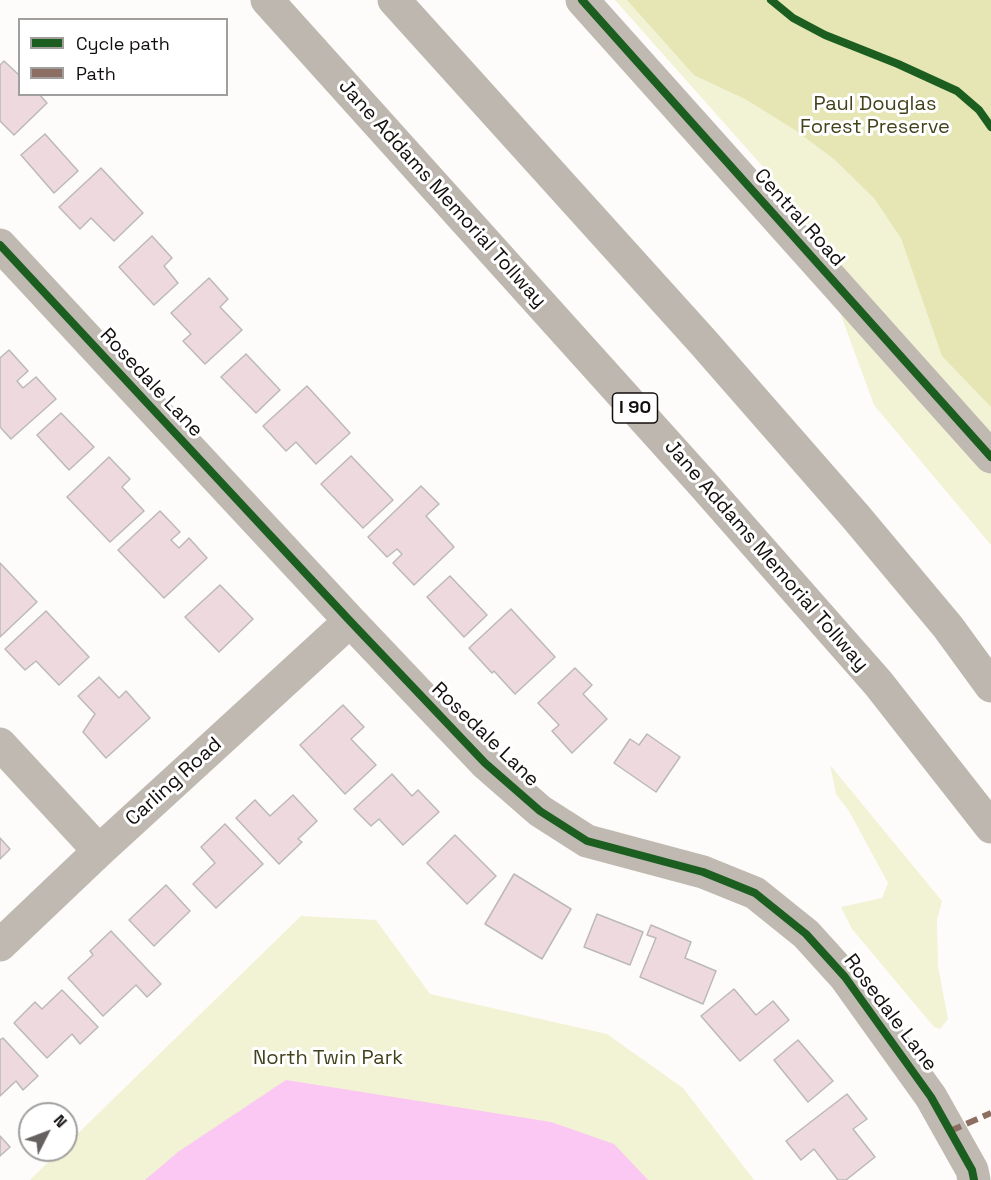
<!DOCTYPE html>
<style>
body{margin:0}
#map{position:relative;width:991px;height:1180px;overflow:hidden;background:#fefcfa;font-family:"Space Grotesk",sans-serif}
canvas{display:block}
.legend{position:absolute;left:18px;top:18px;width:210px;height:78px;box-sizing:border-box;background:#fff;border:2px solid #a09f9e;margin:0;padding:8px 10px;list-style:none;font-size:18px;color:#120e0d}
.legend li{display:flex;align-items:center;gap:12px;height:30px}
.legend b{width:30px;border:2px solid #a09f9e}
.north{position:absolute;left:18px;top:1102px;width:60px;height:60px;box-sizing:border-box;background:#fff;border:2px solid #a09f9e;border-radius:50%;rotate:48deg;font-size:16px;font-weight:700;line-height:24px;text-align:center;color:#120e0d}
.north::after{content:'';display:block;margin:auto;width:21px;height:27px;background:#656160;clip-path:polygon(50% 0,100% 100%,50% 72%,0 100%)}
</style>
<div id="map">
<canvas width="991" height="1180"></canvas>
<ul class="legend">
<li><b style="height:8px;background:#1b5e20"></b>Cycle path</li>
<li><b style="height:8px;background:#8d6e63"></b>Path</li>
</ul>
<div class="north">N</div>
</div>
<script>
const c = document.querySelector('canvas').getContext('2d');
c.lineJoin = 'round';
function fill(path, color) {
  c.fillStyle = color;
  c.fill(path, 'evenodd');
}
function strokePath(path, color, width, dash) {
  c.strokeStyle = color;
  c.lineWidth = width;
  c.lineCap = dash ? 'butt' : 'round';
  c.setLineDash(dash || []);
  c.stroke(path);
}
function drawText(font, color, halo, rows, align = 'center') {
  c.font = font + ' "Space Grotesk",sans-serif';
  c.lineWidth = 6;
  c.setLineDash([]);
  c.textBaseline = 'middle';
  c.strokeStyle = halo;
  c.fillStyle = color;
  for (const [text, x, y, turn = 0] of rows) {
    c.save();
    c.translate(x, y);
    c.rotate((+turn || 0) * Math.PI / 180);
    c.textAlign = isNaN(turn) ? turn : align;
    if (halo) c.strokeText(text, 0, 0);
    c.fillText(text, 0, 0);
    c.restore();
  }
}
fill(new Path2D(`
 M615 0H991V545L874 405 803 212Z
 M830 765 942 901 937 920 938 966 948 1019 940 1029 934 1027 852 929 841 907 882 898 888 883 849 811 836 794Z
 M301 916 376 920 430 994 607 1034 683 1088 754 1180H30L60 1150H66V1145Z`), '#f2f2d5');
fill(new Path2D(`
 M627 0H991V407L942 356 901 238 874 198 834 159 795 130 747 100 694 75Z`), '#e6e5b4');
fill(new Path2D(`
 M286 1080 551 1122 614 1144 648 1180H145L178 1152Z`), '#fac8f2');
const building = new Path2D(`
 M4 61 20 76V94H39L47 103 14 135 0 121V65Z
 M45 134 78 171 54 193 21 155Z
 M101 168 143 213 114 241 91 218 80 229 59 207Z
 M152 236 172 258 164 266 178 283 154 305 119 267Z
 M209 278 228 299 220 307 242 330 205 364 183 341 191 334 171 313Z
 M9 350 28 371 17 381 23 388 36 377 56 399 11 439 0 427V358Z
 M246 354 280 390 256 413 221 377Z
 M307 386 350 433 316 464 296 442 286 451 263 426Z
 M61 413 94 447 69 470 37 435Z
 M351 456 393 500 363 528 321 484Z
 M109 457 130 479 122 487 144 511 110 542 67 497Z
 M421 486 439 504 426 516 454 547 414 585 393 563 402 554 397 549 387 557 368 537Z
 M160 511 180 532 171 540 179 548 189 538 207 558 164 598 118 550Z
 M0 563 37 602 0 637Z
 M450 576 487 615 464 637 427 597Z
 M220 585 253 619 219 652 185 617Z
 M511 609 555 657 515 694 494 671 492 673 469 648Z
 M46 611 89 657 59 685 36 661 25 670 5 649Z
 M575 668 592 685 583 694 607 719 572 753 552 731 559 725 538 703Z
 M99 677 119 698 126 691 150 718 106 758 83 732 95 714 78 696Z
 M343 705 364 727 351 739 376 765 345 794 300 745Z
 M647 734 680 757 656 792 614 763 630 739 639 745Z
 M392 774 412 796 418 790 439 812 403 845 379 819 371 826 354 809Z
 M293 795 317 821 298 839 302 842 279 864 236 818 255 800 270 816Z
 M225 824 263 864 216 908 193 884 215 863 201 847Z
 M455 835 496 876 467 904 427 863Z
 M0 838 10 849 0 859Z
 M514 874 571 909 542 959 485 924Z
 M166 885 190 911 154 946 129 920Z
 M597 914 643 932 630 965 584 947Z
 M651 925 691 942 685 958 716 971 703 1004 640 977 656 938 647 935Z
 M111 931 161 984 147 997 136 985 103 1016 68 978 93 955 90 951Z
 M734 989 756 1015 773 1001 789 1020 740 1061 701 1016Z
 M62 990 98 1027 80 1044 72 1034 47 1058 14 1023 35 1002 42 1009Z
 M3 1038 38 1076 23 1090 16 1081 0 1096V1040Z
 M798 1040 833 1081 808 1102 774 1060Z
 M847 1094 867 1119 853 1129 875 1157 846 1180H838L814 1149 801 1160 786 1141Z
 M0 1136 10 1147 0 1156Z`);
fill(building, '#eedade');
strokePath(building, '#bcb9b9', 1.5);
strokePath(new Path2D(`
 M582 0 991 457
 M0 245 350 621 485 763 540 811 587 841 703 872 755 893 806 934 845 977 931 1097 972 1170 974 1180
 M0 744 99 851
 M0 945 99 851 350 621`), '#bfb9b1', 33);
strokePath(new Path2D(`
 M267 0 702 483 878 683 991 827
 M394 0 703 342 856 517 948 627 991 686`), '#bdb7af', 33);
strokePath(new Path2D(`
 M950 1131 991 1113`), '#8d6e63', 6, [12, 6]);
strokePath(new Path2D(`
 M582 0 991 457
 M771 0 793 18 825 35 898 64 957 91 979 110 991 127
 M0 245 350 621 485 763 540 811 587 841 703 872 755 893 806 934 845 977 931 1097 972 1170 974 1180`), '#1b5e20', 8);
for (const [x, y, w] of [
 [635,408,45]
]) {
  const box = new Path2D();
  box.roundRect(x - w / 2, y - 15, w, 30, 4.5);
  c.fillStyle = '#fff';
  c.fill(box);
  strokePath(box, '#120e0d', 1.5);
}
drawText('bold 18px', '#120e0d', null, [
 ["I 90",635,408]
]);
drawText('20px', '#43421c', '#fff', [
 ["Paul Douglas",875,105],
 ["Forest Preserve",875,128],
 ["North Twin Park",328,1059]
]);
drawText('20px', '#120e0d', '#fff', [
 ["Jane Addams Memorial Tollway",442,194,48],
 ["Central Road",799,218,48],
 ["Rosedale Lane",151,383,47],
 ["Jane Addams Memorial Tollway",766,556,49],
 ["Rosedale Lane",485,735,44],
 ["Carling Road",174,782,-42],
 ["Rosedale Lane",890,1013,53]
]);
</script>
